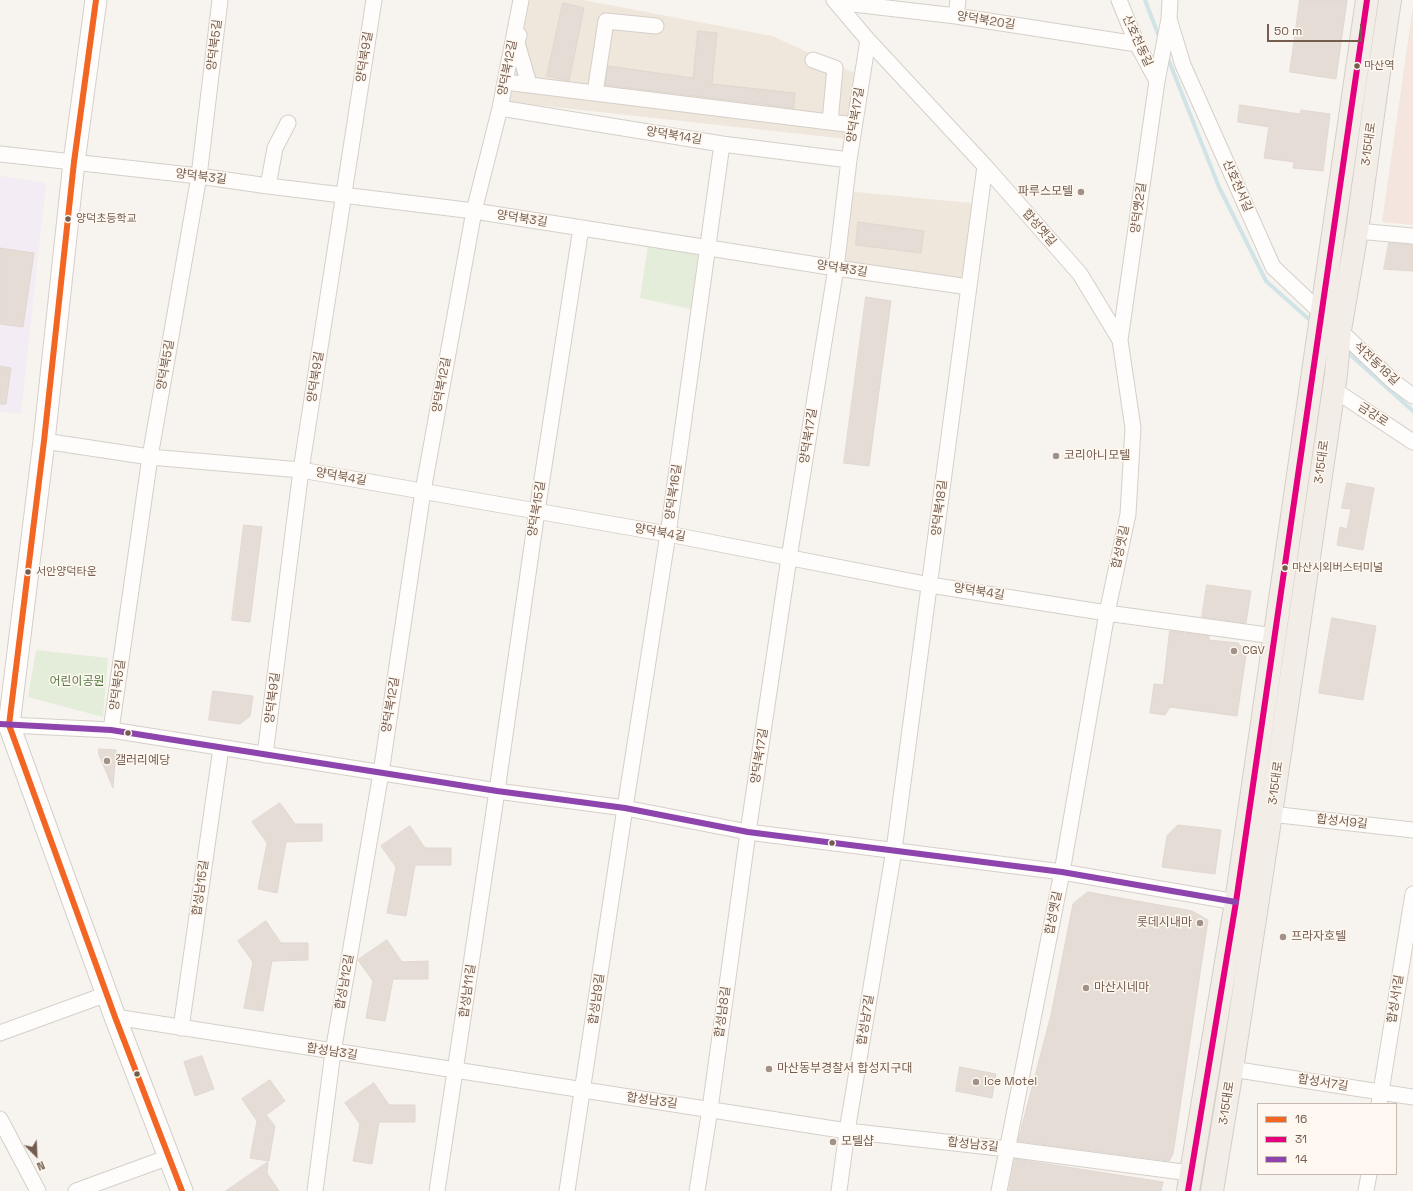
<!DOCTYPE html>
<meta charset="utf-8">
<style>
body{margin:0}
#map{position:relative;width:1413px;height:1191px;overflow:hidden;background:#f7f3ee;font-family:"Space Grotesk",sans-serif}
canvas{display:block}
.legend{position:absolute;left:1257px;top:1103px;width:140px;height:72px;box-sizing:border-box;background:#fef8f0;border:1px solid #c7bab0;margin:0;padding:5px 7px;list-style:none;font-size:12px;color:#745c4f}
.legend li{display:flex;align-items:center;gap:8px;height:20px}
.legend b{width:20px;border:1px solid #c7bab0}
.north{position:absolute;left:16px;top:1135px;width:40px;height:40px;-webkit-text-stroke:3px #fef8f0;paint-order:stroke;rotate:156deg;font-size:11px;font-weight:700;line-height:16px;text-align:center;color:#745c4f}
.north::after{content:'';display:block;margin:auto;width:14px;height:18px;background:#745c4f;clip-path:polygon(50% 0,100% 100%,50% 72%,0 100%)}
.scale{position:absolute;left:1267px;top:24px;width:95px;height:18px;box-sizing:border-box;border:2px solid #745c4f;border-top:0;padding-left:5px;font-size:12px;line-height:14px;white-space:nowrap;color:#745c4f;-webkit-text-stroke:3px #fef8f0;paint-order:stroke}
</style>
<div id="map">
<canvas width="1413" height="1191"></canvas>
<ul class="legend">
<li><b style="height:5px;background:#f26522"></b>16</li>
<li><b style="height:5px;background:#e5007d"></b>31</li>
<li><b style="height:5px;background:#8e44ad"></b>14</li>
</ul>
<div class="north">N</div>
<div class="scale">50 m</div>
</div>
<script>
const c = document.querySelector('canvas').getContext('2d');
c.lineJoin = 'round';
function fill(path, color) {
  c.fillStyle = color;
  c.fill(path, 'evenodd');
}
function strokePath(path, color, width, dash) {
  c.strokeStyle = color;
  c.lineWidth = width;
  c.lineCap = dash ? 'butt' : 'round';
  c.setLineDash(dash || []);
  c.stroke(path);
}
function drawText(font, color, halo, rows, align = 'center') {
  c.font = font + ' "Space Grotesk","Noto Sans KR",sans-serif';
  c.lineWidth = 3;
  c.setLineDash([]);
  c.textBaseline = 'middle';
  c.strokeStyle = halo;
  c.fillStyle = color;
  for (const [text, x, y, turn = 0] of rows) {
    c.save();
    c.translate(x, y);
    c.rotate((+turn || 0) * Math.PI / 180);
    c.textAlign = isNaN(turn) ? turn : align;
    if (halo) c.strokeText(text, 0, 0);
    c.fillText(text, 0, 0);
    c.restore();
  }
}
fill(new Path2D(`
 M524 0H583L772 36 854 73 850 124 847 139 508 102Z
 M845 191 981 204 969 287 836 268Z`), '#efe6dc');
fill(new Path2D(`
 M1413 6V225L1382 222Z`), '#f4e6df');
fill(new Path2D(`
 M0 176 46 183 21 414 0 411Z`), '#f4ecf4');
fill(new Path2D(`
 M649 238 709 247 700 311 640 298Z
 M36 650 108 658 103 717 28 697Z`), '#e4edda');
strokePath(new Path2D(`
 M1145 0 1160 39
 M1167 56 1219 187 1266 281 1312 322
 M1346 351 1413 411`), '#d0e4e7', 4);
const building = new Path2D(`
 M1300 0H1347L1336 79 1290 72Z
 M563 3 584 8 569 81 547 76Z
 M698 31 717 33 712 84 795 93 794 108 605 85 608 66 693 78Z
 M1240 105 1300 114 1301 110 1330 114 1323 171 1293 168 1294 162 1264 158 1269 127 1238 122Z
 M858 222 924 231 921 253 856 245Z
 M1389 243 1413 245V271L1384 269Z
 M0 248 34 253 23 327 0 324Z
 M866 297 891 301 869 466 844 463Z
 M0 366 11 368 6 404H0Z
 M1347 483 1374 488 1363 550 1337 545 1340 527 1347 529 1351 509 1342 508Z
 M244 525 262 527 250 622 232 620Z
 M1207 585 1251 591 1246 623 1202 617Z
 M1332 618 1376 626 1363 700 1319 693Z
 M1170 631 1209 636V640L1238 643 1243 648 1246 655 1237 716 1170 707 1165 715 1150 713 1154 684 1163 685Z
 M213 691 253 696 250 716 240 724 209 720Z
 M99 749 116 750 113 788 99 755Z
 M280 803 295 824H322V841L286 842 277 893 258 889 267 843 252 822Z
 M1178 825 1221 830 1215 874 1162 867 1167 836Z
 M410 826 425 848H451V865H415L406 916 387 913 396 867 381 846Z
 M1088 892 1192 911 1208 920 1173 1154 1169 1161 1018 1141 1051 1015 1073 904Z
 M266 921 281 943H308V960L272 961 263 1011 244 1008 253 962 238 941Z
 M387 940 402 962 428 961V979H393L385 1021 366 1018 373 981 358 960Z
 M202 1056 214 1089 195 1096 184 1062Z
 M960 1067 996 1074 992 1098 956 1091Z
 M270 1080 285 1101 266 1115 275 1126 269 1161 250 1158 257 1121 242 1099Z
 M374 1083 389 1105H415V1122H379L372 1164 353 1161 360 1124 345 1103Z
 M1015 1159 1163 1182 1161 1191H1009Z
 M268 1162 267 1173 279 1191H226Z`);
fill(building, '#e4dcd5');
strokePath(building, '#e0d7d0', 1);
const street = new Path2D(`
 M834 0 868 40 985 166 1080 274 1120 340 1133 428 1128 514 1107 613 1062 872 999 1191
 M1119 0 1137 44 1157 81
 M836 2 956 16 1137 44
 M956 16 958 0
 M1169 19 1183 65 1273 267 1394 382 1413 396
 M519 35 517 43 529 84
 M813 60 835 68 830 122
 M505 82 854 125
 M595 93 606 21 656 26
 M500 108 722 144 849 160
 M0 154 199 176 268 186 474 211 836 268 969 287
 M268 186 275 148 288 123
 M1357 231 1413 236
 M1120 340 1157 81 1169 19 1170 0
 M1333 389 1413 442
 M44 441 150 457 301 470 668 534 930 585 1107 613 1274 636
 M9 725 111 730 497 791 625 808 748 832 1062 872 1236 902
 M111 730 150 457 199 176 220 0
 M265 755 301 470 374 0
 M1271 814 1413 830
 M115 1017 847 1131 1008 1149 1190 1173
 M181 1028 221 748
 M0 1033 107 994
 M1232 1069 1413 1097
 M1379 1104 1413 894
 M0 1119 38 1191
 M76 1191 169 1157
 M315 1191 333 1052 381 773 423 491 474 211 500 108 521 0
 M437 1191 497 791 537 511 581 228
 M567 1191 625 808 668 534 722 144
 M697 1191 710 1109 748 832 789 558 836 268 849 160 868 40
 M839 1191 847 1131 894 850 985 166
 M1366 1191 1369 1174`);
const secondary = new Path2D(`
 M96 0 74 162 44 441 9 725 115 1017 182 1191`);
const primary = new Path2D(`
 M1188 1191 1236 902 1367 0
 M1212 1191 1232 1069 1271 814 1336 374 1340 330 1357 231 1376 93 1390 0`);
strokePath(street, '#d5cfc9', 17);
strokePath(secondary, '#d5cfc9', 23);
strokePath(primary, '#d5cec8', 24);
strokePath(street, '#fefdfc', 15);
strokePath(secondary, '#fefdfc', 21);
strokePath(primary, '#f2eee7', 22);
strokePath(new Path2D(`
 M96 0 74 162 44 441 9 725 115 1017 182 1191`), '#f26522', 6);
strokePath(new Path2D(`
 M1188 1191 1236 902 1367 0`), '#e5007d', 6);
strokePath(new Path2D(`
 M0 724 111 730 497 791 625 808 748 832 1062 872 1236 902`), '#8e44ad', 6);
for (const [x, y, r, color] of [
 [1357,66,3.5,"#745c4f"],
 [1081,192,4,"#a29187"],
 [68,219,3.5,"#745c4f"],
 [1056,456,4,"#a29187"],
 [1285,568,3.5,"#745c4f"],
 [28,572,3.5,"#745c4f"],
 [1234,651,4,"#a29187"],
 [128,733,3.5,"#745c4f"],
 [107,761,4,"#a29187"],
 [832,843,3.5,"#745c4f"],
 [1200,923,4,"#a29187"],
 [1283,937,4,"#a29187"],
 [1086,988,4,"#a29187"],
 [769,1069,4,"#a29187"],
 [137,1074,3.5,"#745c4f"],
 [976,1082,4,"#a29187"],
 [833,1142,4,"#a29187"]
]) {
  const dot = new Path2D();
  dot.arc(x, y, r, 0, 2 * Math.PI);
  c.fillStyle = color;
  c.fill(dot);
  strokePath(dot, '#fef8f0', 1.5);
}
drawText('11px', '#745c4f', '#fef8f0', [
 ["마산역",1364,66],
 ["양덕초등학교",76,219],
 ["마산시외버스터미널",1292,568],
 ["서안양덕타운",36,572]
], 'left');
drawText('12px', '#745c4f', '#fef8f0', [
 ["양덕북20길",986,21,9],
 ["산호천동길",1137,41,65],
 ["양덕북5길",215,45,-83],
 ["양덕북9길",365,57,-81],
 ["양덕북12길",508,68,-79],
 ["양덕북17길",856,115,-81],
 ["양덕북14길",674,136,9],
 ["3·15대로",1369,144,-82],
 ["양덕북3길",201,177,7],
 ["산호천서길",1237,186,66],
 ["양덕옛2길",1139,208,-82],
 ["양덕북3길",522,219,9],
 ["합성옛길",1039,228,49],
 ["양덕북3길",842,269,9],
 ["석전동18길",1376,364,43],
 ["양덕북5길",166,365,-80],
 ["양덕북9길",316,377,-81],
 ["양덕북12길",442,385,-80],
 ["금강로",1373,415,33],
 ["양덕북17길",809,436,-81],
 ["3·15대로",1322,462,-82],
 ["양덕북4길",341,477,10],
 ["양덕북16길",674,492,-82],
 ["양덕북18길",940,508,-83],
 ["양덕북15길",537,509,-81],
 ["양덕북4길",660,533,10],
 ["합성옛길",1121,547,-78],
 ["양덕북4길",979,592,9],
 ["양덕북5길",118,685,-82],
 ["양덕북9길",273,698,-83],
 ["양덕북12길",391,705,-81],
 ["양덕북17길",760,756,-81],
 ["3·15대로",1276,783,-82],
 ["합성서9길",1342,822,6],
 ["합성남15길",201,888,-82],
 ["합성옛길",1054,913,-79],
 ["합성남12길",345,982,-80],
 ["합성남11길",468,991,-82],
 ["합성남9길",597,999,-82],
 ["합성서1길",1396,999,-81],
 ["합성남8길",723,1012,-82],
 ["합성남7길",866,1020,-81],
 ["합성남3길",332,1052,9],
 ["합성서7길",1323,1083,9],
 ["합성남3길",652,1101,8],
 ["3·15대로",1227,1103,-81],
 ["합성남3길",973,1145,6]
]);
drawText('12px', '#745c4f', '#fef8f0', [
 ["파루스모텔",1073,192,"right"],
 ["코리아니모텔",1064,456],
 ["CGV",1242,651],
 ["갤러리예당",115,761],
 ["롯데시내마",1192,923,"right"],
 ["프라자호텔",1291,937],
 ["마산시네마",1094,988],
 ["마산동부경찰서 합성지구대",777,1069],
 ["Ice Motel",984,1082],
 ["모텔샵",841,1142]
], 'left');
drawText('12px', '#557947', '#fef8f0', [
 ["어린이공원",77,682]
]);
</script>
